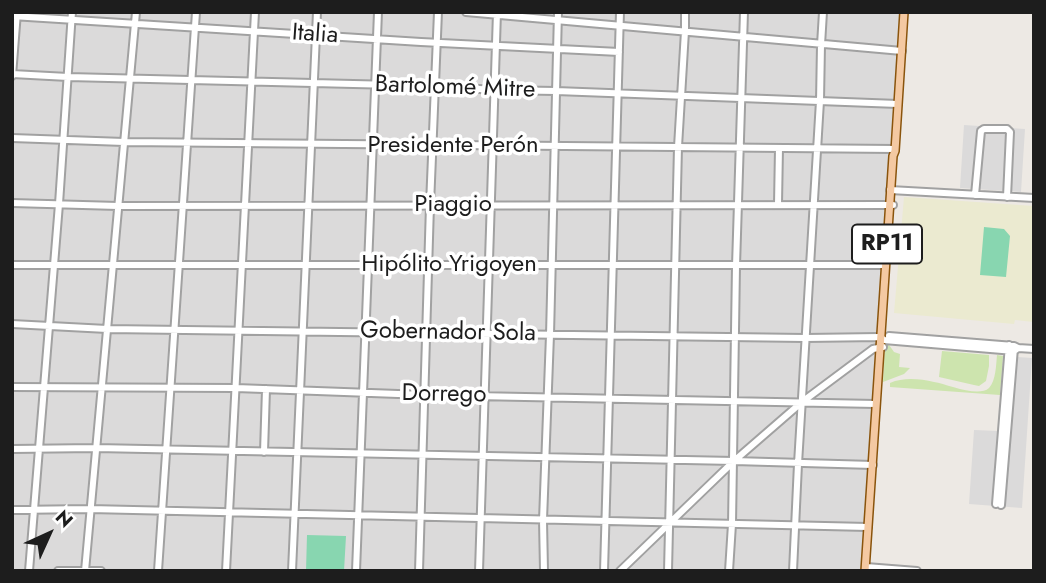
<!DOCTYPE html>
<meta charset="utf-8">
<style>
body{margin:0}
#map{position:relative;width:1046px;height:583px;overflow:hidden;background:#ede9e4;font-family:Jost,sans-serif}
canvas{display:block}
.frame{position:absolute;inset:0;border:14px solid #1d1d1d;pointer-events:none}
.north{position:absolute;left:14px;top:499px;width:70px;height:70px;-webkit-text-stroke:5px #fff;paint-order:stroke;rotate:45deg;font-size:19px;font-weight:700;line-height:28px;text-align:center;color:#1d1d1d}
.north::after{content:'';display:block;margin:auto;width:24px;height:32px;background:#1d1d1d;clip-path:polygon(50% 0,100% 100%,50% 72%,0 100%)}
</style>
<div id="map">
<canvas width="1046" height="583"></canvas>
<div class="frame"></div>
<div class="north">N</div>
</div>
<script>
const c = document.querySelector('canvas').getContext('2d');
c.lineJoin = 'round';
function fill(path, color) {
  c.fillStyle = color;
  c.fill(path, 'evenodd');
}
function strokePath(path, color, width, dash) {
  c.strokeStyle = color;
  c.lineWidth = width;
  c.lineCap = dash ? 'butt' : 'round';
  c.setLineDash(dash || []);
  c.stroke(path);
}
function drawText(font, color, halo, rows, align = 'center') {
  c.font = font + ' Jost,sans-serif';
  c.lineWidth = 7;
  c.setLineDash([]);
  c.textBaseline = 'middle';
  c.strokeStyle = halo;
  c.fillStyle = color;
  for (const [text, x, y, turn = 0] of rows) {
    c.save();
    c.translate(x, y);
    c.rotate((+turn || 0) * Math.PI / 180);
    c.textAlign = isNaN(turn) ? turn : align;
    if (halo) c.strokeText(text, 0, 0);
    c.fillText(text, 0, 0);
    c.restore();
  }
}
fill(new Path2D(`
 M12 12H904L865 571H12Z
 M964 125 1025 129 1021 192 960 188Z
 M1003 356 1032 358 1022 508 969 504 974 430 998 431Z`), '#dbdada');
fill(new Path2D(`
 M904 197 1034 206V322L1015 320 1014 324 894 313Z`), '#ebead0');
fill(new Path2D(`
 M887 342 894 352 900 354 899 367 910 368 904 374 883 382 885 345Z
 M942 351 989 355V366L986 381 979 386 974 385 939 377Z
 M997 355 1003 356 1000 395 890 387V383C904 377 920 379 934 382 947 384 978 398 989 388 996 380 996 365 997 355Z`), '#cde4ae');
fill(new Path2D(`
 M984 227 1004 229 1010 236 1006 277 980 275Z
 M307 535 346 536 344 571H306Z`), '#88d6b0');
const minor = new Path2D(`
 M466 12 902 51
 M12 16 421 42 619 52
 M12 74 68 77 435 86 494 90 556 91 898 104
 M12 76 17 12
 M12 138 124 142 895 149
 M890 190 1034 198
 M975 195 981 131 984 129H1007L1010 132 1007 197
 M12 203 118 206 893 205
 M778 204 779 148
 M12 265H885
 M12 324 107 329 805 338 880 337 884 340 1014 351 1018 348
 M889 336 1014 346 1018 348 1034 349
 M12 387 236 388 425 395 876 404
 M12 449 96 448 734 461 873 465
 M264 452 266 389
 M996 504 1009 345
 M1001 505 1014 348
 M12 510 90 509 868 527
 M866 567 917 571
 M29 571 59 204 72 12
 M58 571H101
 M85 571 136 12
 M158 571 196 12
 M226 571 255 12
 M292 571 317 12
 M356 571 378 12
 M419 571 430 205 438 12
 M479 571 497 12
 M544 571 543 520 550 335 558 12
 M604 571 620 12
 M620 571 734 461 802 402 873 349 883 347
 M668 571 678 147 685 31V12
 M729 571 732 524 736 266 744 12
 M793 571 798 464 820 101 821 45 823 12`);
const major = new Path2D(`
 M865 571 893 156 895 151 904 12`);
strokePath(minor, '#a1a1a1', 10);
strokePath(major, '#8a540c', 10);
strokePath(minor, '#fff', 6);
strokePath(major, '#f4c9a2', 7);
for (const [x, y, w] of [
 [887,244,70]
]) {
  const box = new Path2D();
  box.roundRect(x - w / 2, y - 19.5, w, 39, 5);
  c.fillStyle = '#fff';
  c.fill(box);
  strokePath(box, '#1d1d1d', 2);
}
drawText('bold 23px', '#1d1d1d', null, [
 ["RP11",887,244]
]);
drawText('24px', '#1d1d1d', '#fff', [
 ["Italia",315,35,4],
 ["Bartolomé Mitre",455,88,2],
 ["Presidente Perón",453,146],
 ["Piaggio",453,205],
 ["Hipólito Yrigoyen",449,265],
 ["Gobernador Sola",448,333,1],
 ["Dorrego",444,395,1]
]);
</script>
